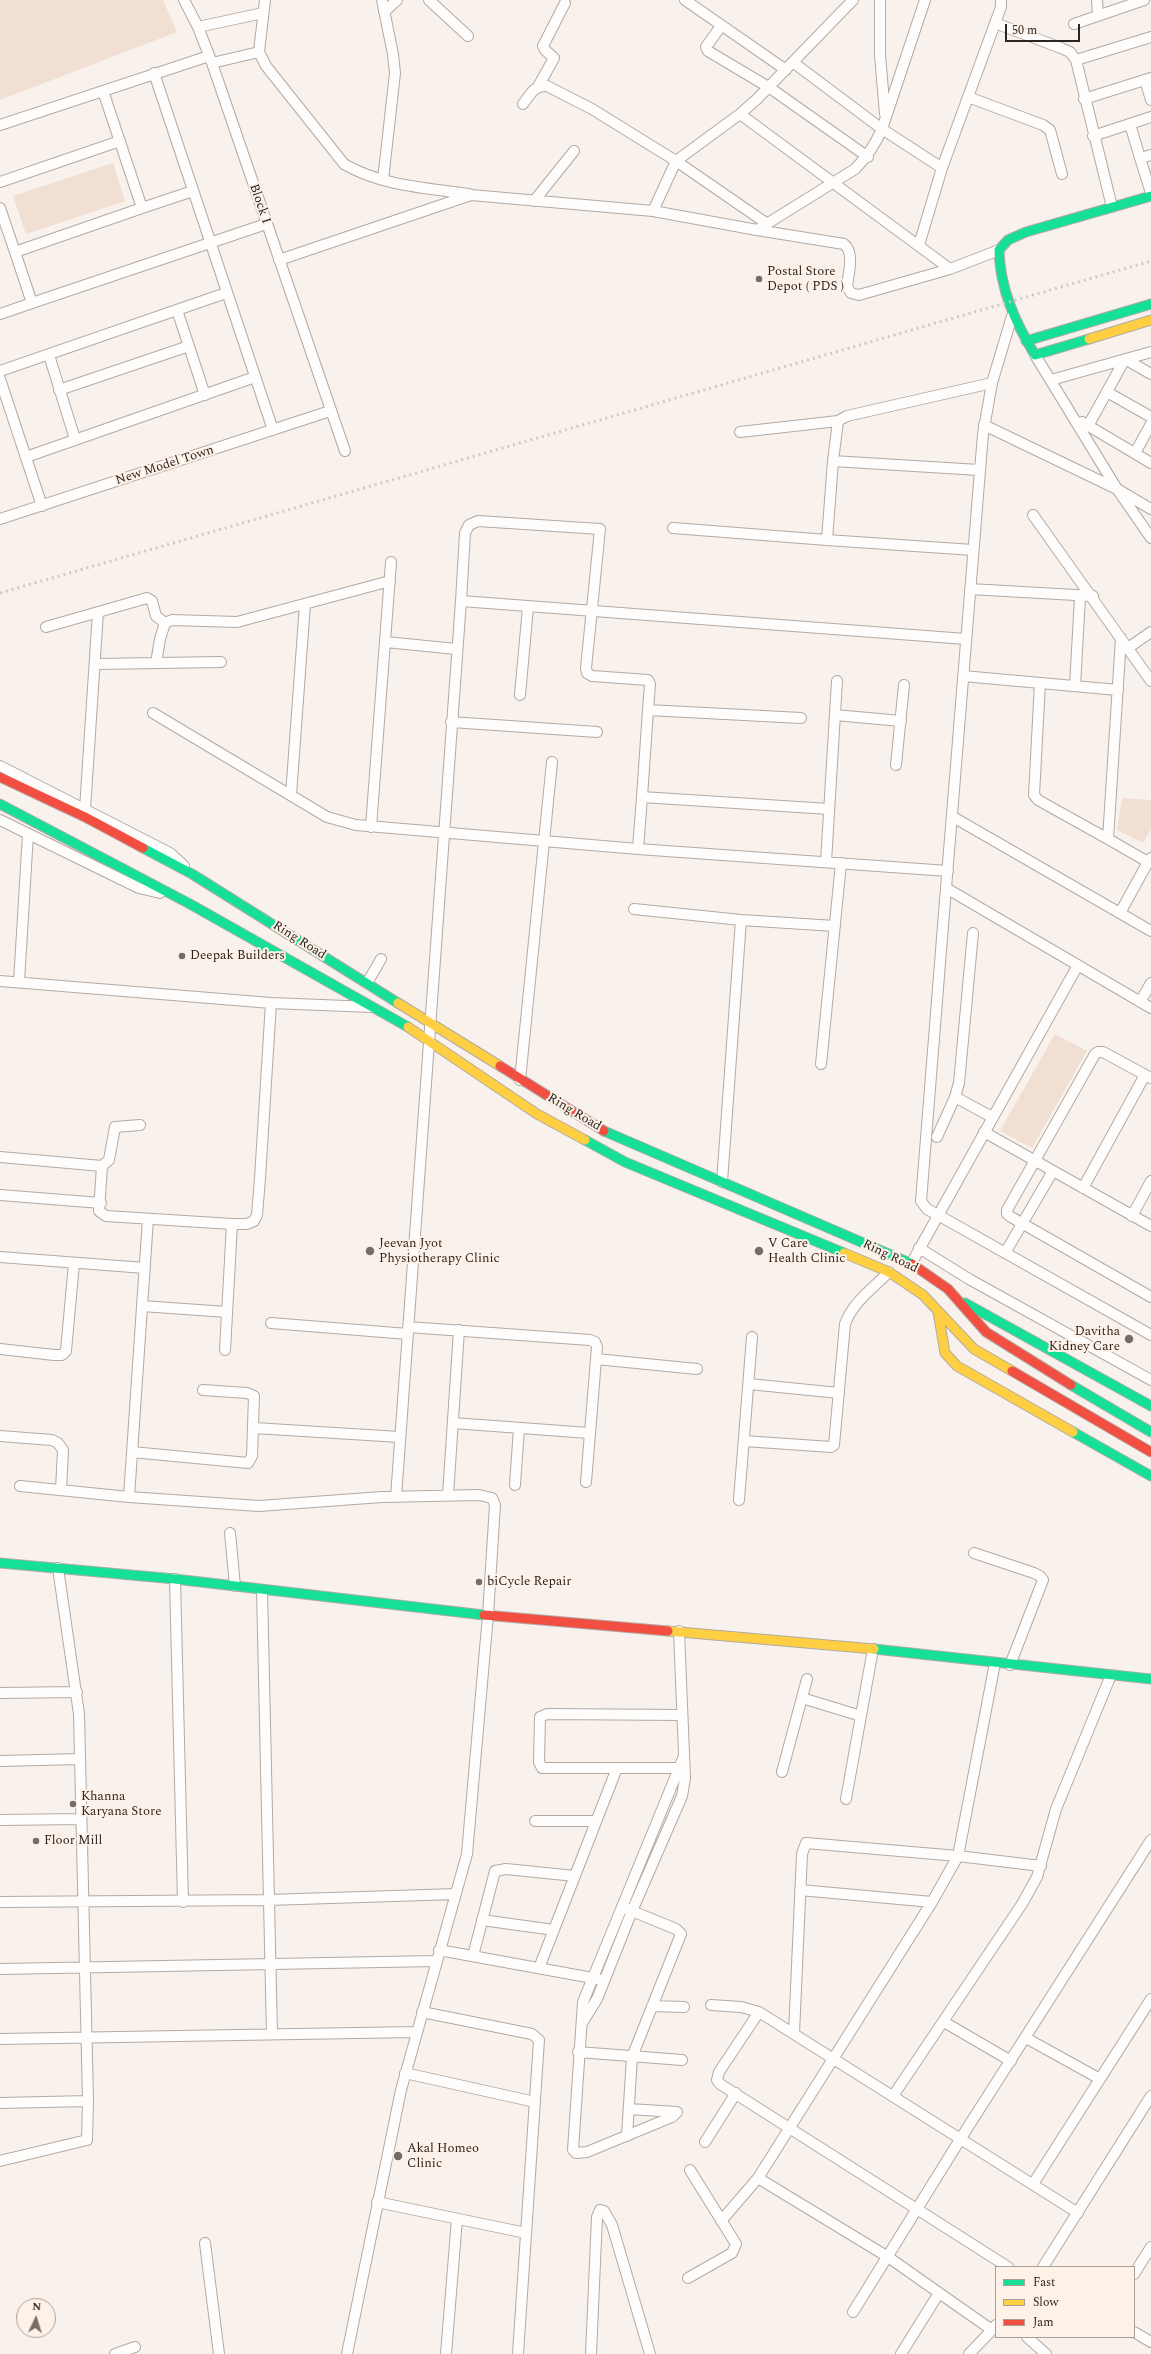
<!DOCTYPE html>
<style>
body{margin:0}
#map{position:relative;width:1151px;height:2354px;overflow:hidden;background:#f9f2ec;font-family:Spectral,serif}
canvas{display:block}
.legend{position:absolute;left:995px;top:2266px;width:140px;height:72px;box-sizing:border-box;background:#fef1e7;border:1px solid #aa9f97;margin:0;padding:5px 7px;list-style:none;font-size:12px;color:#2c241e}
.legend li{display:flex;align-items:center;gap:8px;height:20px}
.legend b{width:20px;border:1px solid #aa9f97}
.north{position:absolute;left:16px;top:2298px;width:40px;height:40px;box-sizing:border-box;background:#fef1e7;border:1px solid #aa9f97;border-radius:50%;rotate:4deg;font-size:11px;font-weight:700;line-height:16px;text-align:center;color:#2c241e}
.north::after{content:'';display:block;margin:auto;width:14px;height:18px;background:#746c66;clip-path:polygon(50% 0,100% 100%,50% 72%,0 100%)}
.scale{position:absolute;left:1005px;top:24px;width:75px;height:18px;box-sizing:border-box;border:2px solid #2c241e;border-top:0;padding-left:5px;font-size:12px;line-height:14px;white-space:nowrap;color:#2c241e;-webkit-text-stroke:3px #fef1e7;paint-order:stroke}
</style>
<div id="map">
<canvas width="1151" height="2354"></canvas>
<ul class="legend">
<li><b style="height:5px;background:#16e098"></b>Fast</li>
<li><b style="height:5px;background:#ffcf43"></b>Slow</li>
<li><b style="height:5px;background:#f24e42"></b>Jam</li>
</ul>
<div class="north">N</div>
<div class="scale">50 m</div>
</div>
<script>
const c = document.querySelector('canvas').getContext('2d');
c.lineJoin = 'round';
function fill(path, color) {
  c.fillStyle = color;
  c.fill(path, 'evenodd');
}
function strokePath(path, color, width, dash) {
  c.strokeStyle = color;
  c.lineWidth = width;
  c.lineCap = dash ? 'butt' : 'round';
  c.setLineDash(dash || []);
  c.stroke(path);
}
function drawText(font, color, halo, rows, align = 'center') {
  c.font = font + ' Spectral,serif';
  c.lineWidth = 4;
  c.setLineDash([]);
  c.textBaseline = 'middle';
  c.strokeStyle = halo;
  c.fillStyle = color;
  for (const [text, x, y, turn = 0] of rows) {
    c.save();
    c.translate(x, y);
    c.rotate((+turn || 0) * Math.PI / 180);
    c.textAlign = isNaN(turn) ? turn : align;
    if (halo) c.strokeText(text, 0, 0);
    c.fillText(text, 0, 0);
    c.restore();
  }
}
fill(new Path2D(`
 M0 0H163L177 32 0 100Z
 M113 163 125 201 26 234 13 196Z
 M1122 798 1151 800V829L1143 843 1117 830Z
 M1055 1034 1087 1051 1032 1148 1000 1131Z`), '#f0dfd2');
const street = new Path2D(`
 M184 0 198 27 212 63 345 451
 M265 0 259 52 266 66 344 164C381 186 428 188 469 194
 M382 0 393 54 395 73 383 180
 M429 0 468 36
 M685 0 786 70
 M880 0V55L885 114
 M1097 0 1098 16
 M384 12 397 0
 M995 23 1061 48 1070 52 1076 60 1151 37
 M1074 24 1144 0
 M721 26 706 47 708 51 770 88 868 157
 M198 27 263 13
 M1076 60 1112 207
 M212 63 259 52
 M794 63 882 129 942 168
 M154 73 273 430
 M1145 80 1151 100
 M539 85 554 58 545 50 543 46 565 3
 M103 91 142 208 15 252 32 303 266 224
 M968 97 1043 125 1050 130 1062 174
 M1084 99 1151 78
 M523 104C530 95 534 85 547 86L592 109 676 161 740 114 757 99 853 0
 M740 114 950 269
 M1130 124 1140 158
 M0 125 209 56
 M1093 136 1151 117
 M1151 155 1140 158 1151 193
 M0 182 120 141
 M534 201 574 151
 M0 208 15 252
 M142 208 193 191
 M653 211 676 161 766 223
 M757 230 844 244C855 253 848 274 847 287L851 293 859 295 950 269 999 250
 M919 245 942 168 1001 7V0
 M279 260 471 195 653 211 757 230 855 169C868 156 875 145 882 129L925 0
 M177 310 205 395
 M0 314 32 303
 M1012 316 992 383 983 434 946 888 1151 1008
 M49 355 75 439
 M1035 355 1117 489 1151 509
 M0 371 226 293
 M0 379 42 506
 M1051 380 1151 352
 M59 390 189 346
 M1107 392 1151 417
 M1082 422 1151 463
 M984 425 1117 489 1151 538
 M1088 426 1125 359 1151 374
 M740 432 838 421
 M1135 453 1151 424
 M26 457 255 377
 M833 461 827 540 973 550
 M979 470 833 461 838 421 847 416 992 383
 M1033 515 1151 681
 M0 519 330 411
 M673 528 827 540
 M970 589 1093 596
 M461 601 465 533 469 525 478 521 600 529 586 668 587 673 592 676 648 680 650 684 648 710
 M46 627 147 598 152 601 156 616 165 623
 M386 642 456 649
 M1128 648 1151 632
 M156 663 160 639 165 623 172 620 237 622 390 581
 M95 664 221 662
 M963 676 1118 690
 M1040 683 1034 795 1038 800 1108 839 1121 638
 M1075 686 1080 597
 M520 695 528 607
 M153 713 327 817 356 825 638 849 948 871
 M835 715 901 721
 M451 722 597 732
 M896 765 904 685
 M0 766 170 853 184 866
 M291 795 305 604
 M642 797 648 710 801 718
 M85 809 98 612
 M953 817 1151 931
 M0 820 139 888 160 893
 M371 827 391 562
 M1108 839 1148 862 1151 858
 M638 849 642 797 829 809
 M826 862 837 681
 M946 888 921 1201 927 1209 938 1215 1151 1335
 M634 909 741 920 835 926
 M1120 913 1148 862
 M0 981 271 1003 371 1007
 M19 982 28 834
 M367 983 381 959
 M1140 1002 1151 983
 M821 1064 841 863
 M1151 1078 1103 1052H1098L1095 1054 1007 1210V1214L1011 1217 1151 1297
 M520 1080 552 762
 M955 1097 992 1117
 M984 1132 1151 1226
 M937 1137 955 1097 959 1083 973 933
 M0 1157 102 1166 99 1211 106 1216 232 1224H247L254 1221 257 1215 260 1178 271 1003
 M102 1166 109 1160 115 1127 140 1125
 M722 1182 741 920
 M1083 1188 1145 1075
 M0 1195 101 1203
 M1132 1216 1151 1181
 M148 1219 129 1497 259 1506 382 1497 479 1495 492 1498 495 1505 488 1615 467 1854 401 2090 347 2354
 M919 1248 969 1279 1151 1380
 M1005 1253 1053 1171
 M0 1257 145 1268
 M911 1264 1078 965
 M142 1306 227 1312
 M271 1323 408 1334
 M408 1327 590 1340 595 1342 597 1347 586 1482
 M0 1349 54 1355H62L66 1351 74 1263
 M225 1350 232 1224
 M596 1359 697 1369
 M749 1384 839 1393
 M453 1423 589 1433
 M254 1428 400 1437
 M0 1436 52 1440 58 1443 63 1450 61 1490
 M744 1441 831 1447 834 1445 845 1324C853 1302 873 1288 889 1272
 M132 1452 248 1463 252 1456 254 1396 247 1393 203 1390
 M515 1485 519 1428
 M20 1486 129 1497
 M448 1495 459 1330
 M396 1497 461 601 966 639
 M739 1500 752 1337
 M230 1533 235 1586
 M974 1553 1034 1573 1040 1576 1043 1580 1010 1665
 M175 1579 183 1902
 M262 1590 272 2034
 M995 1663 958 1856 932 1902 758 2178 888 2257 992 2330 996 2325
 M0 1693 77 1692
 M802 1698 861 1716
 M0 1761 80 1759
 M679 1768H542L539 1762 540 1717 547 1714 682 1715
 M782 1772 807 1679
 M846 1799 873 1649
 M0 1820 81 1819
 M535 1821H596
 M800 1890 932 1902
 M0 1902 268 1900 456 1894
 M627 1909 676 1929 681 1934 632 2057 627 2136
 M482 1920 554 1930
 M439 1950 598 1979
 M473 1956 495 1871 506 1869 575 1876
 M539 1968 617 1768
 M0 1969 436 1961
 M711 2005 741 2007 759 2012
 M652 2006 684 2007
 M422 2012 532 2034 539 2040 518 2354
 M944 2022 1011 2061
 M582 2023 597 1999 632 1911 682 1796 685 1778 679 1631
 M794 2033 802 1854 806 1843 958 1856 1041 1866
 M1026 2038 1100 2079
 M0 2039 416 2032
 M578 2052 682 2060
 M405 2073 535 2102
 M893 2096 1022 1904 1037 1877 1056 1809 1111 1675
 M0 2103 88 2101
 M629 2109 677 2112 672 2117 587 2152 576 2153 573 2150 583 2002 684 1756
 M705 2142 736 2093
 M0 2161 87 2140 88 2101 79 1714 58 1568
 M1033 2184 1151 1999
 M377 2202 526 2233
 M721 2221 758 2178
 M205 2243 219 2354
 M1008 2267 720 2084 717 2080 719 2072 759 2012 1078 2213
 M1043 2267 1151 2096
 M1134 2274 1151 2247
 M688 2278 732 2253 736 2244 690 2170
 M853 2312 961 2138 1151 1840
 M1134 2332 1151 2342
 M1027 2337 1046 2354
 M115 2354 135 2347
 M446 2354 457 2219
 M591 2354 597 2217 600 2210 604 2211 612 2225 650 2354
 M901 2354 939 2293
 M969 2354 992 2330`);
const fast = new Path2D(`
 M1089 339 1035 355C1015 322 1000 289 999 250L1008 240 1026 232 1151 196
 M1026 341 1151 304
 M0 804 190 904 408 1027
 M143 848 192 874 398 1003
 M604 1131 912 1264
 M585 1140 625 1162 844 1253
 M965 1303 1151 1406
 M1071 1385 1151 1432
 M1073 1432 1151 1476
 M0 1563 175 1579 484 1615
 M874 1649 1151 1679`);
const slow = new Path2D(`
 M1089 339 1151 320
 M398 1003 500 1066
 M408 1027 537 1114 585 1140
 M844 1253 889 1272 923 1295 974 1349 1012 1371
 M938 1312 945 1353 957 1366 1073 1432
 M668 1631 874 1649`);
const jam = new Path2D(`
 M0 777 85 817 143 848
 M500 1066 604 1131
 M912 1264 948 1289 986 1332 1071 1385
 M1012 1371 1151 1452
 M484 1615 668 1631`);
strokePath(street, '#b1aaa5', 12);
strokePath(fast, '#b1aaa5', 11);
strokePath(slow, '#b1aaa5', 11);
strokePath(jam, '#b1aaa5', 11);
strokePath(street, '#fefdfc', 10);
strokePath(fast, '#16e098', 9);
strokePath(slow, '#ffcf43', 9);
strokePath(jam, '#f24e42', 9);
strokePath(new Path2D(`
 M0 593 1151 261`), '#ccc9c7', 3, [2, 4]);
for (const [x, y, r, color] of [
 [759,279,4,"#746c66"],
 [182,956,4,"#746c66"],
 [370,1251,5,"#746c66"],
 [759,1251,5,"#746c66"],
 [1129,1339,5,"#746c66"],
 [479,1582,4,"#746c66"],
 [73,1804,4,"#746c66"],
 [36,1841,4,"#746c66"],
 [398,2156,5,"#746c66"]
]) {
  const dot = new Path2D();
  dot.arc(x, y, r, 0, 2 * Math.PI);
  c.fillStyle = color;
  c.fill(dot);
  strokePath(dot, '#fef1e7', 1.5);
}
drawText('13px', '#2c241e', '#fef1e7', [
 ["Block I",259,204,71],
 ["New Model Town",165,466,-18],
 ["Ring Road",299,941,32],
 ["Ring Road",574,1113,31],
 ["Ring Road",890,1257,26]
]);
drawText('13px', '#2c241e', '#fef1e7', [
 ["Postal Store",767,272],
 ["Depot ( PDS )",767,287],
 ["Deepak Builders",190,956],
 ["Jeevan Jyot",379,1244],
 ["Physiotherapy Clinic",379,1259],
 ["V Care",768,1244],
 ["Health Clinic",768,1259],
 ["Davitha",1120,1332,"right"],
 ["Kidney Care",1120,1347,"right"],
 ["biCycle Repair",487,1582],
 ["Khanna",81,1797],
 ["Karyana Store",81,1812],
 ["Floor Mill",44,1841],
 ["Akal Homeo",407,2149],
 ["Clinic",407,2164]
], 'left');
</script>
